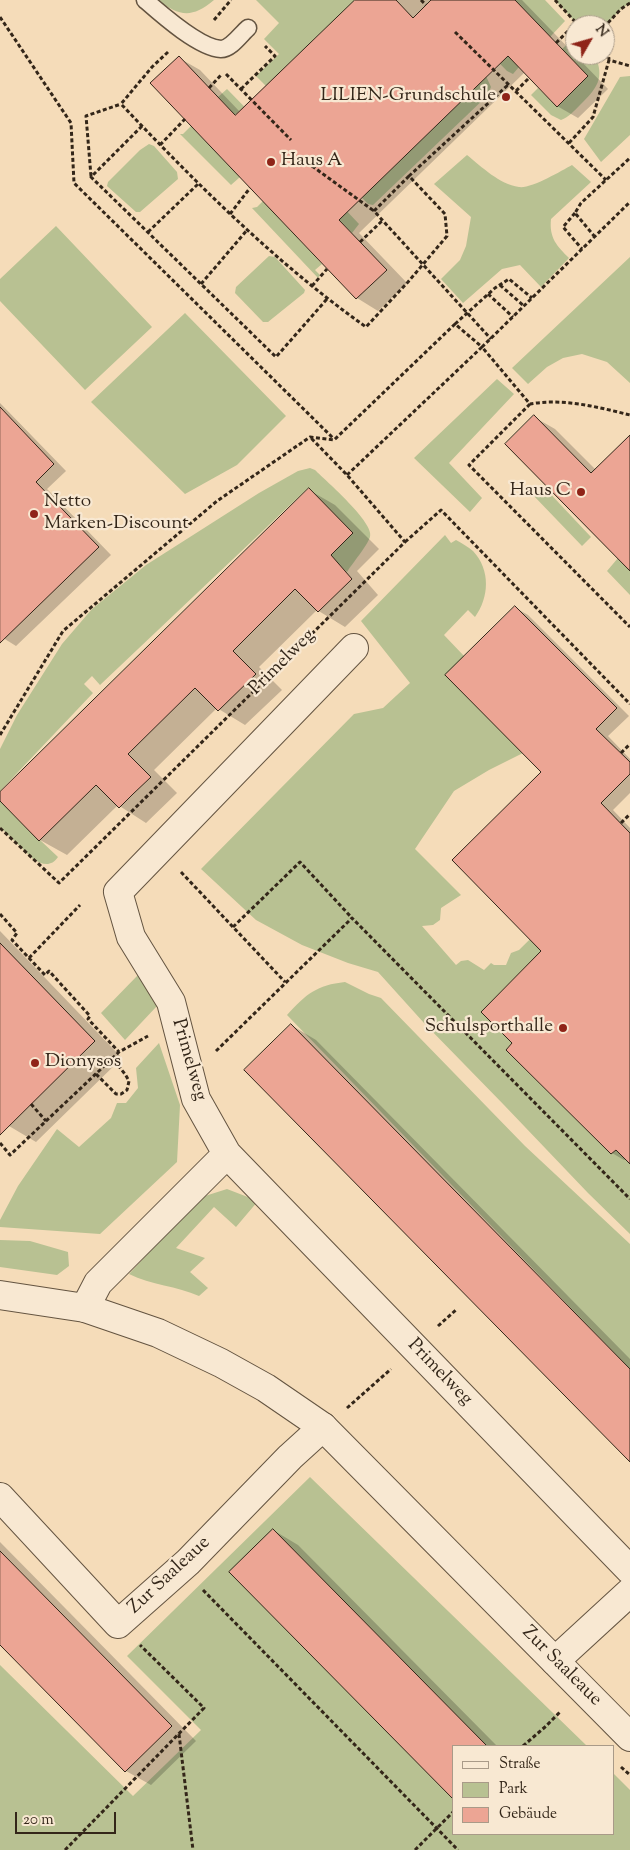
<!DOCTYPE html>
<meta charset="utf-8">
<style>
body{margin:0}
#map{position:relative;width:630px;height:1850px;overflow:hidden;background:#f5dcb9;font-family:"Sorts Mill Goudy",serif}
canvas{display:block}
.legend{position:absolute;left:452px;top:1745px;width:162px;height:90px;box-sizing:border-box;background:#f8e8d2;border:1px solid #a99a88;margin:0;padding:6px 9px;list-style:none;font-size:15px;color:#332619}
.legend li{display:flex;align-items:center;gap:10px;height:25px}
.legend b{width:25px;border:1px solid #a99a88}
.north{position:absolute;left:565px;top:15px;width:50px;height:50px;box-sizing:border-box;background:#f8e8d2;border:1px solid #a99a88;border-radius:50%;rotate:52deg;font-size:14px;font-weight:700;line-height:20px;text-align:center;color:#332619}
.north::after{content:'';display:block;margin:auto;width:18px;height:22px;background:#8f2418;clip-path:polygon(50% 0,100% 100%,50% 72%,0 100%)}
.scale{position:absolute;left:15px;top:1812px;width:101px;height:22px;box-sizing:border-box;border:2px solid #332619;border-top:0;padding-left:6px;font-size:15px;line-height:18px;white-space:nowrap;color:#332619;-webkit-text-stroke:4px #f8e8d2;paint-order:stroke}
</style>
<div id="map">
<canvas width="630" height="1850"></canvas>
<ul class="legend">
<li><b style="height:6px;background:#f8e8d2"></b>Straße</li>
<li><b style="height:14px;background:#b8c192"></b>Park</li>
<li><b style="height:14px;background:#eca594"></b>Gebäude</li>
</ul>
<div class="north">N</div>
<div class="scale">20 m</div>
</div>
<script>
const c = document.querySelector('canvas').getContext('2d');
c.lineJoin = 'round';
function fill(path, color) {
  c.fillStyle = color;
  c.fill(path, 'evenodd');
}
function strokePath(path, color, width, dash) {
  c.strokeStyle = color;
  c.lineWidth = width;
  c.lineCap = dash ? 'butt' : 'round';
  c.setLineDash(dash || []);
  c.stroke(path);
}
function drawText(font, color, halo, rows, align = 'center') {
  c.font = font + ' "Sorts Mill Goudy",serif';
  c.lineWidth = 4.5;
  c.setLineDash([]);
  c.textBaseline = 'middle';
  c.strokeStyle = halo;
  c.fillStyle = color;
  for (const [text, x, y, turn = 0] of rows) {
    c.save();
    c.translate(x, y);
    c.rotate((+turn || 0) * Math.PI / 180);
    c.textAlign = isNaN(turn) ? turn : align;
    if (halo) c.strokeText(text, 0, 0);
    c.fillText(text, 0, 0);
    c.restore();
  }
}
fill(new Path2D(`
 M157 0H214C191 19 180 16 157 0Z
 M256 0H355L270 82 268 88 256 76 279 54 264 39 279 23Z
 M515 0H545L565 21 550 37Z
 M555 0H630V3L621 9 605 26 578 25Z
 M470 17 519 67 513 74 507 71 462 25Z
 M575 37V55H595C605 79 597 88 580 105 574 111 569 117 561 120L551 115 531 95 538 88 557 106 588 76 562 49Z
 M486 76 491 87 487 96 373 205 368 204 322 157 369 191Z
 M630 76V135L601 162 584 139 620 77Z
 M227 89 278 141 274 156 218 97Z
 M191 126 240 177 231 185 180 134H183Z
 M149 144 154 146 177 172 178 179 140 212H136L107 186 108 182 140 150Z
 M467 155C482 167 499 184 519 187 531 189 561 171 572 165L591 182 551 219C549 238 557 246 569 258L541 287 520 265 502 269 463 303 441 279 460 260 466 246 471 217 434 184Z
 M308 170 359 224 352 233 300 179Z
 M263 201 322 264 315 270 320 275 318 278 252 208 257 207Z
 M56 226 152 327 85 390 0 301V279Z
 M269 256 275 257 305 290 304 293 268 322H263L235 293 236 287Z
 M630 257V383L607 362 582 354 563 358 547 367 528 384 512 368Z
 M185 313 286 416 237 465 185 494 91 402Z
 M497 379 514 394 449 463 482 498 470 512 414 458Z
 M310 468 315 470C326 481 375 523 370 537 367 546 352 564 347 572L329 556 353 533 308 488 100 685 92 676 84 684 93 693 0 791V749L17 715 62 644 92 609 146 565 259 493 298 471Z
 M542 485 591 537 582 546 532 494Z
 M445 535 451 543 456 540C462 543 468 547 473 551 491 570 489 598 475 617L468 610 444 635 464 656 523 753 489 770 454 791 415 849 461 895 441 908 440 920 433 925 422 926 456 965 461 961 468 960 484 970 491 963 494 965H506L511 953 519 950 586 884 567 865 616 818 630 834V861L481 1012 512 1043 506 1050 611 1154 616 1150 630 1164V1234L588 1193 504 1105 424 1023 378 972 348 963 302 945 256 920 201 869 354 714 383 708 410 683 361 621Z
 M618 558 630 571V595L607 571Z
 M0 801 39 841 40 840 58 857C51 867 43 865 33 859L0 827Z
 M138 975 157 1006 125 1040 101 1013Z
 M345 982 369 994 381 998 525 1146 630 1244V1369L287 1015C306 994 317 985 345 982Z
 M159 1043 180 1105 177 1162 100 1234 0 1227V1220L18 1186 57 1129 79 1147 111 1118 117 1103H126L138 1088 136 1068Z
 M227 1189 258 1201 236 1227 214 1207 176 1248 205 1258 190 1272 208 1288 199 1296C177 1286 151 1285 129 1274L189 1209 205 1196Z
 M0 1240 30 1241 68 1252 69 1266 57 1275 0 1267Z
 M310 1477 587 1746H454V1834H614V1774L630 1790V1850H0V1665L133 1796 201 1730 127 1656Z`), '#b8c192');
fill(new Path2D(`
 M357 0H522L608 89 578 118 557 106 525 72 359 233 407 283 378 311 357 298 152 83 179 58 200 70 240 112Z
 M0 403 66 471 47 489 111 555 16 646 0 636Z
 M534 417 555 429 596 470 630 437V569Z
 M309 490 335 505 379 549 357 571 378 595 345 627 317 610 259 667 282 690 245 725 217 708 154 770 177 793 146 823 118 805 67 855 40 840 0 799V793Z
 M516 608 528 615 629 716 608 736 630 759V793L613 810 630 828V1163L626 1159 624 1160 612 1153 508 1050 514 1043 543 951V772Z
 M0 931 122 1058 36 1142 9 1126 0 1117Z
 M291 1025 316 1040 630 1359V1461Z
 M273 1530 298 1545 497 1746H454Z
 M0 1542 196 1741 151 1785 126 1771 0 1643Z`), '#0003');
const building = new Path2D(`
 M355 0H396L413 18 431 0H515L588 76 557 107 508 56 339 220 387 270 356 299 150 83 179 56 235 115Z
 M0 407 54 464 36 482 99 547 0 643Z
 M534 415 591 473 630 435V571L505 444Z
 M309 488 353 533 331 555 352 579 318 612 295 589 233 651 256 674 218 711 195 688 128 754 151 777 133 794 119 808 96 785 39 841 0 801V792Z
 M515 606 617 708 596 729 630 762V774L601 803 630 833V1164L616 1150 611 1154 506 1050 512 1043 481 1012 541 951 452 860 541 772 445 675Z
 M0 943 95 1041 0 1135Z
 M291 1024 630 1369V1462L244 1070Z
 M273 1529 487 1746H454V1800L229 1572Z
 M0 1551 172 1726 125 1772 0 1645Z`);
fill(building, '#eca594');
strokePath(building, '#332619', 1);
const service = new Path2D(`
 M145 0C161 14 199 48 221 49 231 49 241 34 248 28`);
const minor = new Path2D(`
 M227 1154 630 1570
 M85 1308 98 1283 227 1154 196 1099 171 1002 131 937 118 892 354 648
 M0 1497 118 1624 188 1562 290 1457 323 1427
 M555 1661 630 1592`);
const tertiary = new Path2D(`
 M0 1295 85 1308 158 1333 221 1363 266 1388 323 1427 630 1737`);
strokePath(service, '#645441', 19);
strokePath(minor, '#645441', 30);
strokePath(tertiary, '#645441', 30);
strokePath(new Path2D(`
 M421 0 426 5
 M555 0 578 25
 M630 3 621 9 606 25 609 60 630 66
 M0 17 71 123 74 183 334 439
 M214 20 231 0
 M455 32 606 180
 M556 43 576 23
 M168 52 152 67 121 104C197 184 276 263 366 327L408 282 447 236 445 214 409 176 509 84
 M226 74 291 140
 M209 88 221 75
 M241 89 275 56 265 46
 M516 91 529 78
 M142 126 91 177 276 357 327 299
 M569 143 593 117 609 60 605 55
 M160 145 185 119
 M312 166 374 211
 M91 176 86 116 121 104
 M409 176 374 211 491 339
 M575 213 563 227 582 249
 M230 214 250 188
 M148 232 198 184
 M595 237 575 213 581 203 630 158
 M360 242 383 220
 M201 284 248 229
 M500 285 524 306
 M312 286 327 269
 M488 294 513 317
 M455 324 495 288 509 279 532 298
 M530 404 469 465 630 627
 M347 475 482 347 530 404C563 398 598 407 630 415
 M405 542 441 510 630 704
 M0 735 63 631 217 501 310 437 334 440 455 324 482 347 630 202
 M621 753 629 745
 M621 823 630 814
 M0 828 59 883 405 542 347 475 310 437
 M181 872 285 982
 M0 914 17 933 12 940 45 975 49 971 90 1016 88 1019 119 1052
 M233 927 300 862 352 918
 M29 958 80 905
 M216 1051 352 918 630 1199
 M96 1074 116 1094H121L127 1090 129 1081 125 1074 112 1058
 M31 1104 46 1121
 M0 1143 10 1155 119 1052 148 1036
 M438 1326 457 1309
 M347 1408 391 1369
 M203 1590 458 1850
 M179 1734 193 1850
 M523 1746 545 1727 561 1711
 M621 1767 630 1775
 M65 1850 204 1708 140 1645
 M415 1850 454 1811`), '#332619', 3, [4, 2.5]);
strokePath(service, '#f8e8d2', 16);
strokePath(minor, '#f8e8d2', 28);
strokePath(tertiary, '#f8e8d2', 28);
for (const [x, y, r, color] of [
 [506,97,5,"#8f2418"],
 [271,162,5,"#8f2418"],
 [581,492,5,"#8f2418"],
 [34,514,5,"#8f2418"],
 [563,1028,5,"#8f2418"],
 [35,1063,5,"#8f2418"]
]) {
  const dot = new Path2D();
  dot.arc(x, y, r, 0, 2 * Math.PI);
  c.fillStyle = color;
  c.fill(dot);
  strokePath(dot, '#f8e8d2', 2);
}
drawText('19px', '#332619', '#f8e8d2', [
 ["LILIEN-Grundschule",496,97],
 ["Haus A",281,162,"left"],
 ["Haus C",571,492],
 ["Netto",44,503,"left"],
 ["Marken-Discount",44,525,"left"],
 ["Schulsporthalle",553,1028],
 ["Dionysos",45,1063,"left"]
], 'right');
drawText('19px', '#332619', '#f8e8d2', [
 ["Primelweg",283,663,-45],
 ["Primelweg",188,1060,74],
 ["Primelweg",439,1373,46],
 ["Zur Saaleaue",170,1576,-43],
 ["Zur Saaleaue",561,1667,45]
]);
</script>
